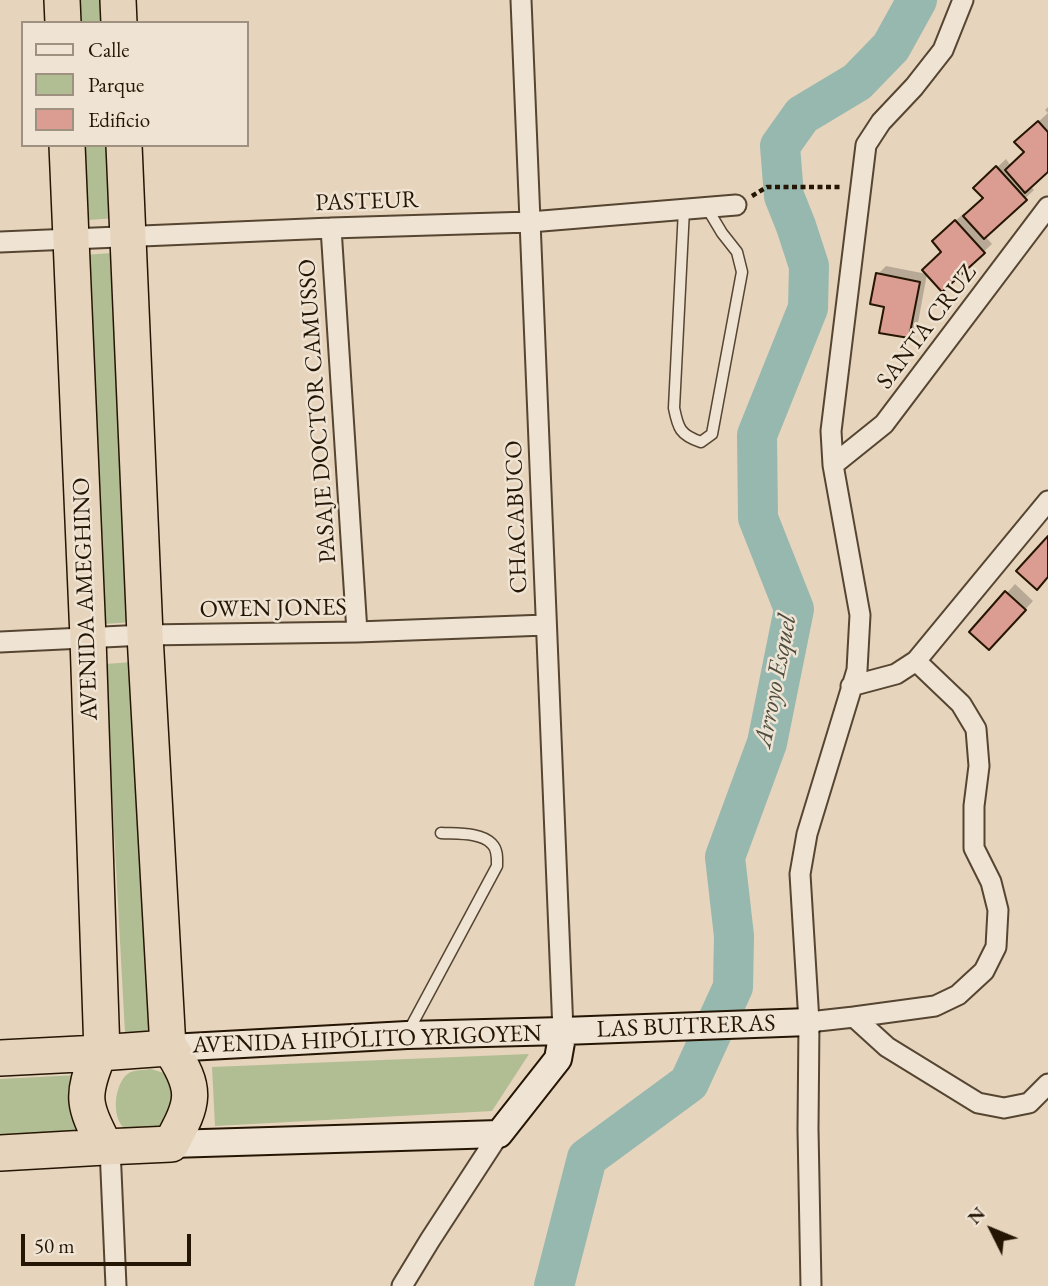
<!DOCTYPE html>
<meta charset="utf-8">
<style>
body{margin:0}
#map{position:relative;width:1048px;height:1286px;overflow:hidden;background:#e6d4bc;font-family:"EB Garamond",serif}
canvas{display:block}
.legend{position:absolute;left:21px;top:21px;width:228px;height:126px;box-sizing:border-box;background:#efe3d3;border:2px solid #9e9180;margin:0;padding:9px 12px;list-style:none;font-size:21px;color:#251503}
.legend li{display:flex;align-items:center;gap:14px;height:35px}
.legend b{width:35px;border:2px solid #9e9180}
.north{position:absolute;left:957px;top:1195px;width:70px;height:70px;-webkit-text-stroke:5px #efe3d3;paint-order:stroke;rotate:313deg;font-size:19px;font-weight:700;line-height:28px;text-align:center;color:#251503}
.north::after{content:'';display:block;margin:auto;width:24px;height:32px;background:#251503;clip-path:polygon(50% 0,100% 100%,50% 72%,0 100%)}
.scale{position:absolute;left:21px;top:1234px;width:170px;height:32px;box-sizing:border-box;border:4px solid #251503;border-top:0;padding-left:9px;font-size:21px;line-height:24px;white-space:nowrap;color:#251503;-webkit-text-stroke:5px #efe3d3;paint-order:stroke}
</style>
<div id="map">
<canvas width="1048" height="1286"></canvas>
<ul class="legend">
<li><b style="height:9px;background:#efe3d3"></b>Calle</li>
<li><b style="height:19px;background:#b1bd93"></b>Parque</li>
<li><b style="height:19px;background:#db9c91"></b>Edificio</li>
</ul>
<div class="north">N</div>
<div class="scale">50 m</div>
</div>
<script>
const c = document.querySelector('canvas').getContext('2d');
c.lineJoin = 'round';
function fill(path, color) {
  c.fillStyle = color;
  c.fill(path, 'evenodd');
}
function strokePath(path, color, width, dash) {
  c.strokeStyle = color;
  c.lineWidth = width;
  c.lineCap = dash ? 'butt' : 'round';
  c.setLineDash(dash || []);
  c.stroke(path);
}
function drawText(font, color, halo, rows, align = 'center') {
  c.font = font + ' "EB Garamond",serif';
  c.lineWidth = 5;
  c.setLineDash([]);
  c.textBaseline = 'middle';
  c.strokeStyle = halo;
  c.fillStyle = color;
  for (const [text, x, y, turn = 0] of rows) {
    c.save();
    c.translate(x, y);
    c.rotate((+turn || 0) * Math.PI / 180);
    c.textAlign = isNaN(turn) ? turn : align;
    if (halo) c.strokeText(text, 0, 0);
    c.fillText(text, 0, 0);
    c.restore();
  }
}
fill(new Path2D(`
 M75 0H104L105 23H77Z
 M84 145H112L116 218 88 220Z
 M112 253 133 622 104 624 84 255Z
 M133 662 154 1031 125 1033 105 664Z
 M529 1054 492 1111 215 1126 212 1067Z
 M151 1069 167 1074 179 1107 157 1132C149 1132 137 1134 129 1131 110 1124 113 1083 129 1073 134 1070 145 1070 151 1069Z
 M77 1075 80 1134 0 1138V1079Z`), '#b1bd93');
fill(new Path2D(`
 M1048 107V169L1030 186 1034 190 985 236 992 244 942 290V233L964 213 966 216 985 198 976 188 1006 159 1011 166 1026 152 1025 134 1048 113 1045 110Z
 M886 266 927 274 917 328 908 337 886 306 878 274Z
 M1015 584 1033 601 997 640 1007 593Z`), '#0003');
strokePath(new Path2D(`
 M554 1286 587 1158 689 1083 733 987 734 936 725 857 767 743 794 609 758 518 757 435 808 308 809 266 796 226 784 196 780 146 802 115 857 82 891 47 917 0`), '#96b8af', 40);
const building = new Path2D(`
 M1038 121 1048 132V172L1025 193 1005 170 1024 152 1014 142Z
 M996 166 1027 200 984 239 963 216 983 198 973 188Z
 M955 220 985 253 942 292 922 270 941 252 932 241Z
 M876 273 920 282 909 338 879 333 884 307 870 304Z
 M1048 536V577L1037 590 1016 571Z
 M1005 591 1026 610 989 650 969 632Z`);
fill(building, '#db9c91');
strokePath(building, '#251503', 2);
const lane = new Path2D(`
 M684 209 674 408C678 428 680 435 701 442L712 434 742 272 737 252 722 233 707 208
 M408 1032 497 866C497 859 498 850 492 844 481 832 456 834 441 833`);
const street = new Path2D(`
 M521 0 563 1031
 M331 228 357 632
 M0 242 331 228 530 222 736 205
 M833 465 884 424 1048 207
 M0 642 145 635 357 632 546 625
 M851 686 896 674 916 661 1048 501
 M854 1017 935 1006 958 995 984 971 996 947 998 910 991 882 974 848V806L979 766 976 729 961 704 916 661
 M809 1022 854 1017 887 1047 978 1103 1004 1108 1029 1103 1048 1084
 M110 1148 116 1286
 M402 1286 430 1240 499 1134
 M811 1286 808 1129 809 1022 800 874 807 834 857 670 860 615 833 465 831 431 866 145 881 122 914 87 943 50 963 0`);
const secondary = new Path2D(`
 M170 1048 407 1035 563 1031 809 1022
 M171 1144 499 1134 558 1059 563 1031`);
const highway = new Path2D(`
 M62 0 63 23
 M118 0 119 23
 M67 145 88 638 102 1053
 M124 145 145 635 168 1048
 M168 1048H170C198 1090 194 1102 171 1144L105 1147C84 1105 80 1098 99 1053Z
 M0 1058 99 1053
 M0 1153 105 1147`);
strokePath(lane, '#554531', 13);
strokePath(street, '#554531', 23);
strokePath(secondary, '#251503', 30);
strokePath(highway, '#251503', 38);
strokePath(new Path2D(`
 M752 196 767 187H842`), '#251503', 4.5, [5, 3.5]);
strokePath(lane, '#efe3d3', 10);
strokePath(street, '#efe3d3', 19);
strokePath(secondary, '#efe3d3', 26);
strokePath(highway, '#e6d4bc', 35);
drawText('24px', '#251503', '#efe3d3', [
 ["PASTEUR",367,202,-2],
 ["SANTA CRUZ",927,327,-53],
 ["PASAJE DOCTOR CAMUSSO",318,411,-94],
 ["CHACABUCO",517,517,-92],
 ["AVENIDA AMEGHINO",86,599,-92],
 ["OWEN JONES",273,609,-1],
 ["LAS BUITRERAS",686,1027,-2],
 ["AVENIDA HIPÓLITO YRIGOYEN",367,1040,-2]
]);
drawText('italic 26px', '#4d4e3f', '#efe3d3', [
 ["Arroyo Esquel",776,681,-79]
]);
</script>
